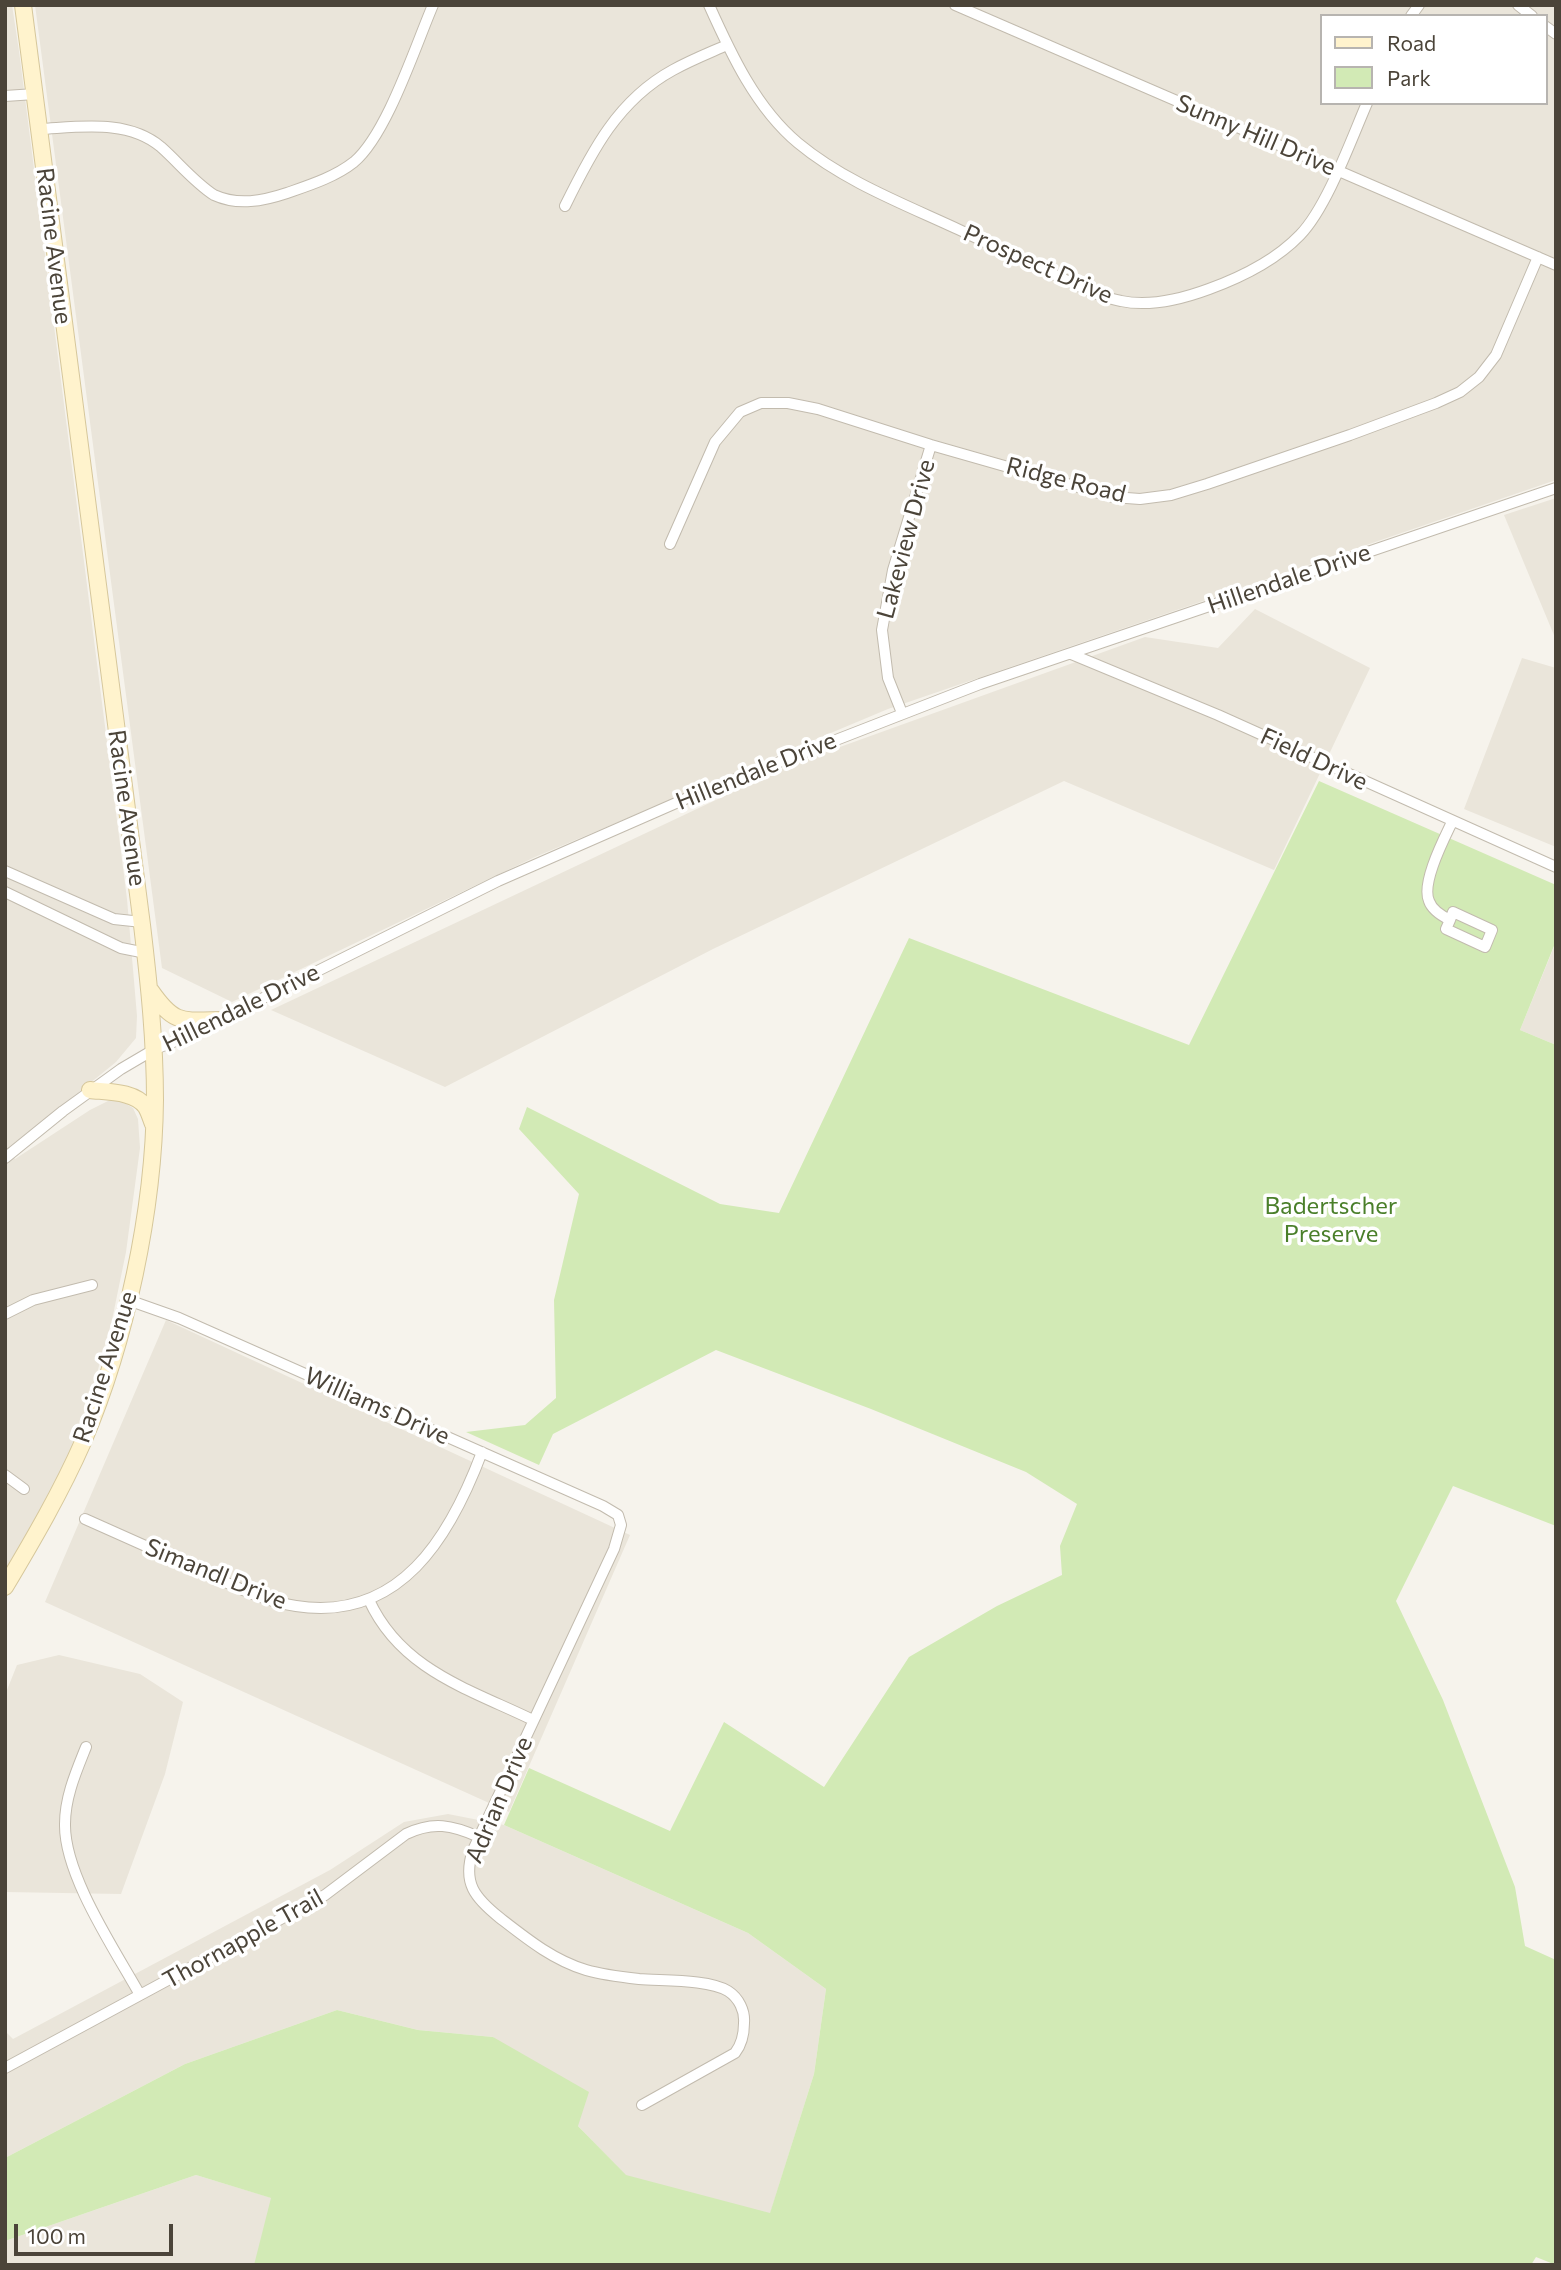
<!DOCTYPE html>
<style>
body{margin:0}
#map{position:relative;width:1561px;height:2270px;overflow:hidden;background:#f6f3ec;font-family:Commissioner,sans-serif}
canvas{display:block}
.frame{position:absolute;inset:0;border:7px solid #4b4439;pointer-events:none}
.legend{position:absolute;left:1320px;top:14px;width:228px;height:91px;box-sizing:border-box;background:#fff;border:2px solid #b7b4b0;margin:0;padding:9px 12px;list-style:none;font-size:21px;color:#4b4439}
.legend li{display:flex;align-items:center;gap:14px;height:35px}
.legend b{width:35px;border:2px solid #b7b4b0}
.scale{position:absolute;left:14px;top:2224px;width:159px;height:32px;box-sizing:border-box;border:4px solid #4b4439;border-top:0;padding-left:9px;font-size:21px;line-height:24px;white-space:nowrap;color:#4b4439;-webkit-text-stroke:5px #fff;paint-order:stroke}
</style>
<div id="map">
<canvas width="1561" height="2270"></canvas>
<div class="frame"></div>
<ul class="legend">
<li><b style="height:9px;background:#fff3cd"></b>Road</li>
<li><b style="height:19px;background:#d2eab5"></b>Park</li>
</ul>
<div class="scale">100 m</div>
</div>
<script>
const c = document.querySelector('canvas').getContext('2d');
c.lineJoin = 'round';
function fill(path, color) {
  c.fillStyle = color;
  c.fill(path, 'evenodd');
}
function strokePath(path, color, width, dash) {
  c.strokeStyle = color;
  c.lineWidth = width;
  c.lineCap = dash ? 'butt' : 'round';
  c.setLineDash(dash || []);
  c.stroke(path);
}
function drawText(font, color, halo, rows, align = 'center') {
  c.font = font + ' Commissioner,sans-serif';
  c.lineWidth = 7;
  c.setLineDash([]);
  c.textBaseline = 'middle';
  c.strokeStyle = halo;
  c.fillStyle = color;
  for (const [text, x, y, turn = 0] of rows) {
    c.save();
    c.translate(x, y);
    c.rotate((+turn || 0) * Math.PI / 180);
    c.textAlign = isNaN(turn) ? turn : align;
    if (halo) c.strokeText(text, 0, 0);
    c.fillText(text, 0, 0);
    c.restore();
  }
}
fill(new Path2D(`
 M5 5H12L19 51 127 899 137 1016 136 1038 116 1062 8 1150 15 1159 90 1110 110 1100 118 1099 133 1108 138 1119 140 1148 126 1252 112 1320 82 1426 68 1459 5 1576Z
 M35 5H1556V480L888 709 535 857 232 1002 162 968ZM1321 16H1545V103H1321Z
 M1556 498V640L1504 515Z
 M1255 609 1370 668 1274 870 1064 781 713 949 445 1087 271 1010 790 765 1145 637 1218 648Z
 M1522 658 1556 668V847L1464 809Z
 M1556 942V1045L1520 1030Z
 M166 1320 630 1535 509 1812 45 1602Z
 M59 1655 140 1674 183 1702 165 1774 121 1894 5 1892V1695L17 1665Z
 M448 1814 504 1825 748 1933 826 1989 814 2074 770 2214 626 2176 493 2037 418 2030 337 2010 185 2064 5 2158V2031L13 2039 330 1870 404 1822Z
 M196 2175 272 2198 255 2265H5V2241Z`), '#eae5da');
fill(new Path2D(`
 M1319 781 1556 885V941L1520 1030 1556 1045V1526L1453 1486 1396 1601 1443 1700 1515 1887 1525 1946 1556 1960V2265L1536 2257 1531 2265H254L271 2198 196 2175 5 2241V2158L185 2064 337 2010 418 2030 493 2037 589 2092 578 2126 626 2175 770 2213 814 2074 826 1989 748 1933 504 1825 529 1768 670 1831 724 1722 824 1787 909 1657 997 1606 1062 1575 1060 1546 1077 1504 1026 1472 871 1409 716 1350 553 1434 539 1465 466 1432 525 1425 556 1398 554 1300 579 1194 519 1129 527 1107 720 1204 779 1213 909 938 1189 1045Z`), '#d2eab5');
const minor = new Path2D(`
 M709 5C731 54 756 108 798 143 846 183 909 206 966 233 996 247 1026 261 1057 276 1077 285 1099 297 1121 301 1149 307 1182 299 1209 289 1242 277 1275 261 1300 235 1327 207 1351 140 1367 103
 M955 5 1556 265
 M1518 5 1532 16
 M1411 16 1419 5
 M1545 26 1556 34
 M5 96 35 94
 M40 129C80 127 128 119 161 147 179 163 194 182 214 195 238 206 263 201 287 193 310 185 335 177 354 162 387 134 415 47 433 5
 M565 206C592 151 618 100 673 70 691 60 709 53 727 45
 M670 544 715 442 740 412 761 403H788L818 409 931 445 1113 497 1140 499 1171 495 1207 484 1350 435 1436 403 1460 392 1479 377 1496 355 1538 257
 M1071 654 1218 715 1556 867
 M902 713 888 678 882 630 893 570 931 445
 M5 871 114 919 142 922
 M5 892 121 948 146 953
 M1450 920 1446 929 1485 947 1492 930 1453 912 1450 920C1442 916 1432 910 1429 901 1421 883 1444 839 1452 822
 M5 1158 63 1111 121 1069 155 1049 181 1039 498 881 692 796 980 684 1556 488
 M128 1300 179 1318 603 1506 618 1515 621 1525 614 1549 473 1850C462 1883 475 1898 500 1918 527 1939 553 1960 586 1970 603 1975 621 1977 639 1979 662 1981 709 1979 728 1991 739 1998 745 2011 744 2023 744 2034 742 2044 735 2053L642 2105
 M5 1314 33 1300 92 1285
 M5 1475 24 1489
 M85 1519C125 1537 166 1555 206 1573 234 1586 265 1602 296 1606 400 1622 450 1537 482 1452
 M369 1600C401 1670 469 1689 533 1720
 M86 1747C76 1772 65 1797 65 1824 64 1875 115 1950 140 1995
 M5 2068 325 1895 406 1834C433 1821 452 1825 479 1837`);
const secondary = new Path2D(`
 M151 991C174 1024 181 1021 220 1020
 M90 1090C107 1092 135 1091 146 1107 149 1112 151 1119 153 1124
 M5 1587C33 1540 61 1492 83 1442 126 1341 154 1210 155 1100 155 1041 149 984 142 925L23 5`);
strokePath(minor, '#c2bbae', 12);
strokePath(secondary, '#d6c79b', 18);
strokePath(minor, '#fff', 10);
strokePath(secondary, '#fff3cd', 16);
drawText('24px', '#4b4439', '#fff', [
 ["Sunny Hill Drive",1256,135,23],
 ["Racine Avenue",54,246,83],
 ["Prospect Drive",1038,264,24],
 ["Ridge Road",1066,480,14],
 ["Lakeview Drive",906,539,-75],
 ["Hillendale Drive",1289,579,-19],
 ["Field Drive",1314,759,25],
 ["Hillendale Drive",756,771,-22],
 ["Racine Avenue",127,808,82],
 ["Hillendale Drive",241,1008,-26],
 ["Racine Avenue",105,1367,-72],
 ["Williams Drive",377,1406,24],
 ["Simandl Drive",216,1574,22],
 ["Adrian Drive",499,1800,-67],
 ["Thornapple Trail",243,1939,-29]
]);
drawText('24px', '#4a7f2a', '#fff', [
 ["Badertscher",1331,1206],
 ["Preserve",1331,1234]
]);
</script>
